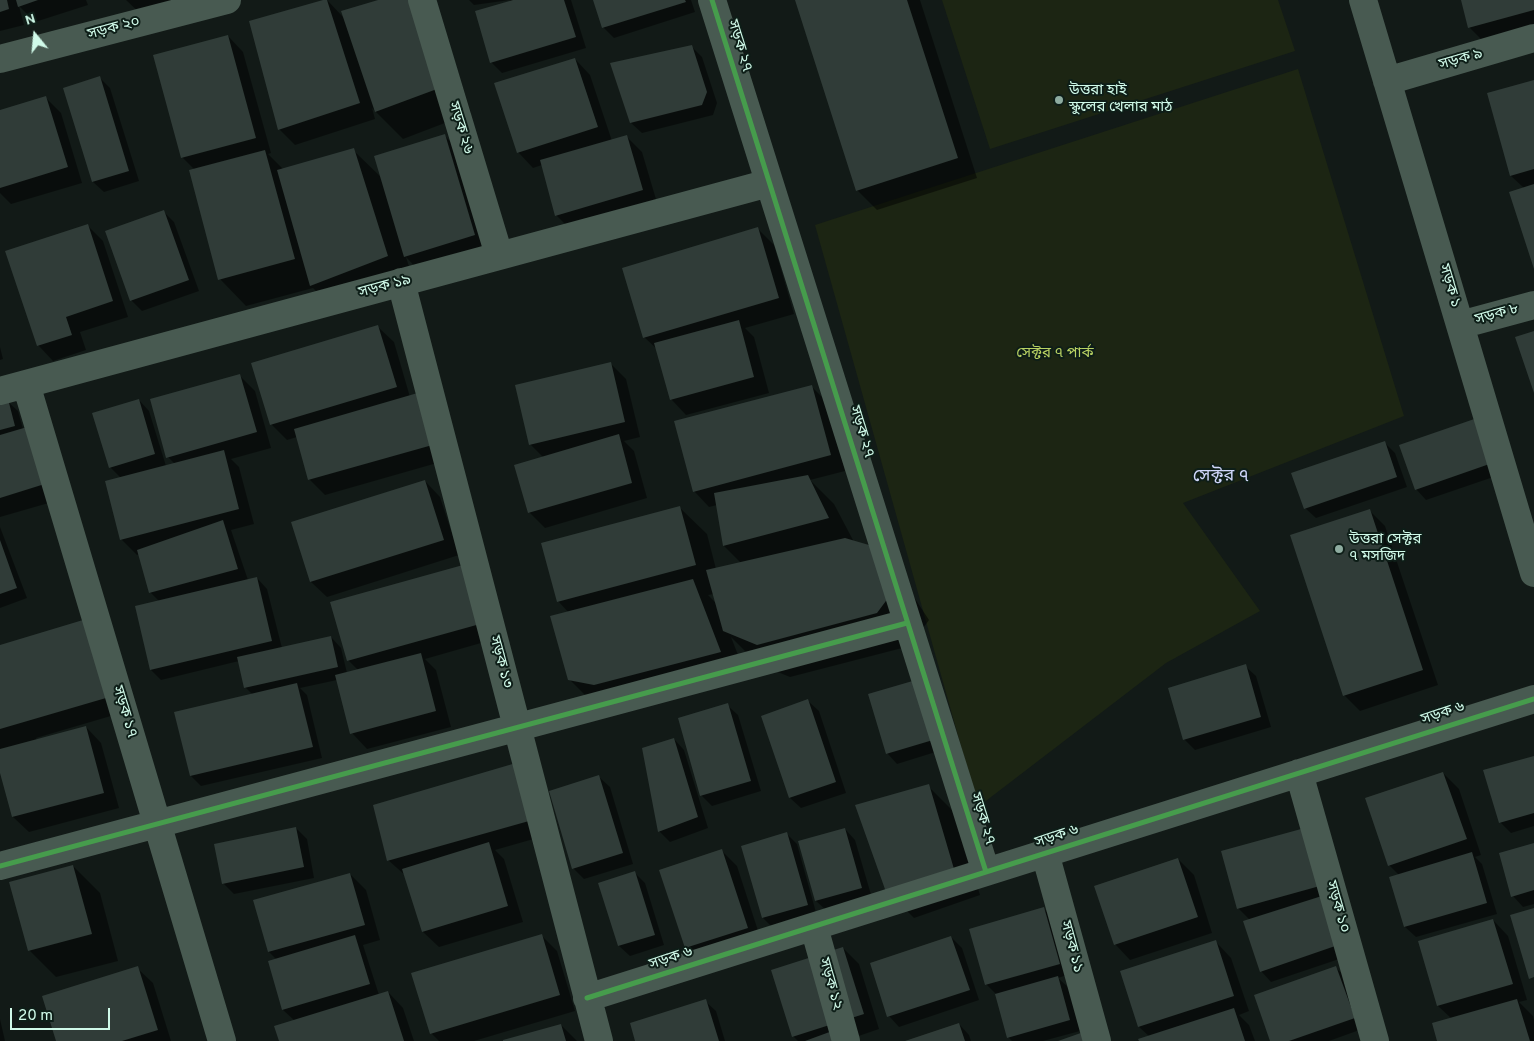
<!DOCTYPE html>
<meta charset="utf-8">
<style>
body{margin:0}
#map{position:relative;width:1534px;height:1041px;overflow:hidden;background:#121a17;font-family:Overpass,sans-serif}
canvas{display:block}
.north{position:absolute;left:10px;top:10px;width:50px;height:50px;-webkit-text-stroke:4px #0e1e18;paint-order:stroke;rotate:343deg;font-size:14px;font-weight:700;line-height:20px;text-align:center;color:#d0fae9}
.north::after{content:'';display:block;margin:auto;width:18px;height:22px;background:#d0fae9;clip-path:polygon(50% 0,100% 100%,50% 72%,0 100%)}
.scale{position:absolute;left:10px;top:1008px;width:100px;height:22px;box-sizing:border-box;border:2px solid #d0fae9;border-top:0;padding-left:6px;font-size:15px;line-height:18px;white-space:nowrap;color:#d0fae9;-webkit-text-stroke:4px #0e1e18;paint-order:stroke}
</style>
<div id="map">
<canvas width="1534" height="1041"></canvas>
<div class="north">N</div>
<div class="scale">20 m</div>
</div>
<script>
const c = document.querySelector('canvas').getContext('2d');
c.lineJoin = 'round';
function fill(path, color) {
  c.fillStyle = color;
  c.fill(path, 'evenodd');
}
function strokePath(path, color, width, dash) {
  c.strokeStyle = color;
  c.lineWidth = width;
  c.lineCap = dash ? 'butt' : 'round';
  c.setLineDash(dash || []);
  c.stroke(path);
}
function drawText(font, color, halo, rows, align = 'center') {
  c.font = font + ' Overpass,"Noto Sans Bengali",sans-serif';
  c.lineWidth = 4;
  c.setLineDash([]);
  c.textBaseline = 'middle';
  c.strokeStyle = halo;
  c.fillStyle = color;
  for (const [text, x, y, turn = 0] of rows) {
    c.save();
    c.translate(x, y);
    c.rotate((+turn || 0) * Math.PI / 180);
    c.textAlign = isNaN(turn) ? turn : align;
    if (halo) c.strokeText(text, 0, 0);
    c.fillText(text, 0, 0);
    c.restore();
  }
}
fill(new Path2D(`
 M942 0H1278L1295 51 990 149Z
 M1298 69 1404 416 1183 503 1260 611 1166 663 978 807 815 225Z`), '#1c2513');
fill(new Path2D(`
 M0 0H86L88 5 35 22 19 6 24 25 0 31Z
 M126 0H213L148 21Z
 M327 0 344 18 382 0 441 17 471 113 403 139 372 108 375 119 295 145 279 129Z
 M469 0H571L586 48 502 73 491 62 510 0 474 5Z
 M595 0H691L695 12 614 38 603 27Z
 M797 0H920L977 178 877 210 857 190Z
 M1462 0H1534V30L1485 43 1470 28Z
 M228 36 243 52 271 153 268 154 284 170 353 150 382 178 445 136 460 151 490 250 420 272 406 257 414 283 338 313 313 288 246 306 220 279 195 170 182 157Z
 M692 47 702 57 717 103 713 115 642 133 631 123Z
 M575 59 590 75 612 141 627 137 642 152 658 206 572 231 556 215 542 165 533 168 518 152Z
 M100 78 110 88 139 181 104 192 93 182Z
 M1534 81V267L1524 188 1511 176Z
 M45 97 61 113 82 183 11 204 0 193V111Z
 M164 212 174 222 199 291 142 311 131 300Z
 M87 225 103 241 128 317 80 332 86 350 53 361 38 345Z
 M758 229 774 245 794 314 745 328 754 337 769 393 686 415 671 399 658 350 644 337Z
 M378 327 394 342 410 397 451 459 325 495 309 479 297 437 287 440 271 424Z
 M0 347 3 359 0 360Z
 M610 363 626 379 640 437 624 441 634 451 647 498 545 528 529 512 543 457 531 445 516 386Z
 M239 375 255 391 271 448 231 459 239 467 254 524 231 530 248 580 257 578 267 589 282 648 331 637 341 648 347 673 358 670 348 660 463 566 495 639 425 659 436 670 451 727 367 749 352 733 337 680 300 688 307 695 322 758 201 786 191 776 253 695 245 687 239 661 161 680 151 670 159 601 150 592 139 554 137 555 121 539V478L110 467 139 400 149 411 166 466 175 464 168 457Z
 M811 386 827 402 845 471 810 480 834 504 854 542 902 579 929 620 910 646 790 677 758 664 731 637 747 678 596 706 569 679V613L558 601 680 508 707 534 716 569 741 563 724 546 717 505 709 507 694 491ZM714 594 717 604 708 595Z
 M7 401 18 411 23 429 66 498 0 517V403Z
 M1483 418 1508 472 1426 500 1416 489Z
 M1384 442 1395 453 1407 487 1316 518 1305 508Z
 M425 481 440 497 459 555 327 597 311 582 293 523Z
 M1369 510 1385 526 1438 685 1360 711 1344 695Z
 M0 527 27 598 0 608Z
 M83 622 121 713 36 738 37 740 86 727 101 743 119 808 29 832 13 817 0 768V646Z
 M1245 666 1256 676 1271 727 1195 750 1184 739Z
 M916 682 942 750 897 764 887 753Z
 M808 701 819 711 846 793 801 808 790 798Z
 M727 705 738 715 761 791 712 806 701 795Z
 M674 739 684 750 708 828 670 842 659 831Z
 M1534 757V826L1511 833 1500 822Z
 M515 765 544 836 495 850 504 859 523 922 439 947 423 932 406 876 388 860Z
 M1443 773 1459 789 1481 855 1475 857 1482 864 1497 914 1416 937 1405 927 1391 878 1399 875 1389 865Z
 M599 777 610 787 633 864 584 879 573 868Z
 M928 786 955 813 980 895 914 918 887 891Z
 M1311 827 1351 955 1271 982 1261 971 1250 920 1238 908Z
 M296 828 307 839 314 878 234 894 223 883Z
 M845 829 855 840 872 898 827 911 816 901Z
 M787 834 797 844 817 916 773 928 763 918Z
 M1534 844V904L1523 907 1513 896Z
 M722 851 737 866 762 943 701 963 686 947Z
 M1178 859 1194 875 1212 933 1130 960 1115 944Z
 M73 866 100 893 118 961 56 977 29 950Z
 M634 872 645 883 664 945 630 956 619 946 599 884Z
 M350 874 366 890 380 940 363 945 379 995 388 992 403 1008 414 1041H280L295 1021 283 1010 269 962 277 960 269 952 255 901Z
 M1043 908 1054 919 1070 974 1058 978 1069 988 1080 1031 1043 1041H1012L1008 1037 997 995 986 984Z
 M1493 920 1508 936 1527 1000 1519 1002 1533 1016 1534 1020V1041H1438L1452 1019 1438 1006 1419 941Z
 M541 935 557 951 575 1011 474 1041H439L431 1033Z
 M951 937 962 948 979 1000 899 1027 889 1016Z
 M1216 942 1231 958 1249 1011 1239 1015 1249 1025 1255 1041H1140L1150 1037 1139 1027Z
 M843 948 859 964 879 1029 844 1041H798L793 1036Z
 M137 968 153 983 171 1041H57Z
 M1336 968 1347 978 1365 1028 1329 1041H1272Z
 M705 1001 716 1011 725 1041H637Z
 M0 1019 5 1041H0Z
 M959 1024 969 1035 971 1041H908Z
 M561 1025 577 1041H505Z`), '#0007');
fill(new Path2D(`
 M0 0H7L9 9 0 12Z
 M16 0H38L18 7Z
 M323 0H327L360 103 278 130 249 21Z
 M378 0H418L445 86 375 112 341 11Z
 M513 0H564L576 37 490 63 475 11Z
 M593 0H685L686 2 602 28Z
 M795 0H907L958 158 856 191Z
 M1461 0H1534V10L1468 28Z
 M228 35 256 138 181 158 153 55Z
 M692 45 707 92 702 105 630 123 610 63Z
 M575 58 598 127 517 153 494 83Z
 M100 76 129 171 92 182 63 88Z
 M1534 80V169L1510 176 1487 93Z
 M46 96 68 167 0 188V110Z
 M445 134 475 235 404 257 374 156Z
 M627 135 643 190 555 216 540 160Z
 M354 148 388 256 310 286 277 170Z
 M265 150 295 259 218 280 189 170Z
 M1534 184V269L1509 192Z
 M164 210 189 280 130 301 105 231Z
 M88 224 113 301 66 317 72 335 37 346 5 251Z
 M758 227 779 298 643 338 622 268Z
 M739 320 754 377 670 400 654 343Z
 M378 325 397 387 270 425 251 363Z
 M1534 331V393L1515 337Z
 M611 362 625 422 529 445 515 385Z
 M240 374 257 432 166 458 150 399Z
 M812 385 831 455 693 492 674 421Z
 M421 392 436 444 308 480 294 429Z
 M8 399 15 426 0 430V401Z
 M139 399 155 454 109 468 92 413Z
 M1483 416 1498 461 1415 490 1399 445Z
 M34 425 51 482 0 498V435Z
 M619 434 632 483 528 513 514 465Z
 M1385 441 1397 477 1304 509 1291 473Z
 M224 450 239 509 120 540 105 481Z
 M808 475 829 518 723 546 714 493Z
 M425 480 444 540 310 582 291 522Z
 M680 506 696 565 557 602 541 543Z
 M1370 509 1423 670 1343 696 1290 535Z
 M223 520 238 569 149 593 137 550Z
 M845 538 869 545 897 586 877 613 757 645 723 631 706 570Z
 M0 540 17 588 0 594Z
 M463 565 480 624 347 661 330 602Z
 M257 577 272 641 150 670 135 606Z
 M693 579 721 652 594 685 568 680 550 616Z
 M83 620 106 698 0 729V645Z
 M331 636 338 667 244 688 237 657Z
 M421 653 436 711 350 734 335 675Z
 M1246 664 1261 717 1183 740 1168 688Z
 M916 680 933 740 886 754 868 694Z
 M297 683 313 747 190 776 174 712Z
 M808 699 836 782 789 798 761 716Z
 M728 703 751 781 700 796 678 718Z
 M86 726 104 793 12 817 0 773V749Z
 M674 738 698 817 658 832 642 748Z
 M1534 756V813L1499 823 1483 770Z
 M516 763 529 821 387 861 373 805Z
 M1443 772 1467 839 1388 866 1365 798Z
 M599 775 623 853 572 869 549 791Z
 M929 784 954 869 886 892 855 805Z
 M1312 826 1327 884 1237 909 1221 851Z
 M296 827 304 867 222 884 214 844Z
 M845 828 862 888 815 901 798 841Z
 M787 832 808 905 762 918 741 846Z
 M489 842 508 906 422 932 402 869Z
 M1534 843V890L1511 897 1499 853Z
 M722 849 748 928 685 948 659 870Z
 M1472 852 1487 903 1404 927 1389 877Z
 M1178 858 1198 917 1114 945 1094 886Z
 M73 865 92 934 28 951 9 882Z
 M635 871 655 935 618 946 598 883Z
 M350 873 365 925 268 952 253 900Z
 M1325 895 1341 944 1260 972 1243 921Z
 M1044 907 1060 964 985 985 969 929Z
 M1534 908V977L1529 979 1510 915Z
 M1493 919 1513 984 1437 1006 1418 941Z
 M542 934 560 995 430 1034 411 973Z
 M355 935 370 984 282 1010 268 961Z
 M951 936 970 990 887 1017 870 963Z
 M1216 940 1234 996 1138 1027 1120 971Z
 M843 947 864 1014 792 1037 771 970Z
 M138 966 158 1030 122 1041H56L42 996Z
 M1336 966 1355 1018 1289 1041H1270L1254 995Z
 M1058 976 1070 1020 1007 1038 995 994Z
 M388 991 404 1041H279L274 1026Z
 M706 999 719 1041H635L630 1023Z
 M1517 999 1530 1041H1437L1432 1023Z
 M1234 1008 1245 1041H1139L1138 1039Z
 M959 1023 965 1041H905Z
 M561 1024 566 1041H503V1040Z
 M1095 1028 1099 1041H1058Z
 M835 1030 839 1041H805Z`), '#303c38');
strokePath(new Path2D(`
 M422 0 499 255
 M712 0 986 872
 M1363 0 1534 573
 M0 59 227 0
 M1387 81 1534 38
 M401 282 599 1041
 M1460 325 1534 305
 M26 384 222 1041
 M0 391 769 183
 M1299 773 1375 1041
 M1045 853 1097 1041
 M0 866 907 623
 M814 927 846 1041
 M587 998 1534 699`), '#485a51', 28);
strokePath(new Path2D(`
 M712 0 986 872
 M0 866 907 623
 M587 998 1534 699`), '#469c4c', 5);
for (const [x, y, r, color] of [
 [1059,100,5,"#8eaca0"],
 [1339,549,5,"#8eaca0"]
]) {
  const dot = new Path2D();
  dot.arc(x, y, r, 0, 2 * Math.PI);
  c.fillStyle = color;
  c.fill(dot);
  strokePath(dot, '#0e1e18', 2);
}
drawText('15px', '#d0fae9', '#0e1e18', [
 ["সড়ক ২০",114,29,-15],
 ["সড়ক ২৭",739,46,73],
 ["সড়ক ৯",1461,60,-16],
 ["সড়ক ২৬",460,128,73],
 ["সড়ক ১",1449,286,73],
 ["সড়ক ১৯",385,287,-15],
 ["সড়ক ৮",1497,315,-16],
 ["সড়ক ২৭",861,432,73],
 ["সড়ক ১৩",500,662,75],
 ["সড়ক ১৭",124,712,73],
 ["সড়ক ৬",1443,714,-18],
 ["সড়ক ২৭",982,819,73],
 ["সড়ক ৬",1057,837,-18],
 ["সড়ক ১০",1337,907,74],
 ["সড়ক ১১",1071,947,75],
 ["সড়ক ৬",671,959,-18],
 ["সড়ক ১২",830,984,74]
]);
drawText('15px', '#d0fae9', '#0e1e18', [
 ["উত্তরা হাই",1069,91],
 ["স্কুলের খেলার মাঠ",1069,108],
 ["উত্তরা সেক্টর",1349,540],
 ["৭ মসজিদ",1349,557]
], 'left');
drawText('15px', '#b9d263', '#0e1e18', [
 ["সেক্টর ৭ পার্ক",1055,354]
]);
drawText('18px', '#d1d8fb', '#0e1e18', [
 ["সেক্টর ৭",1221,477]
]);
</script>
